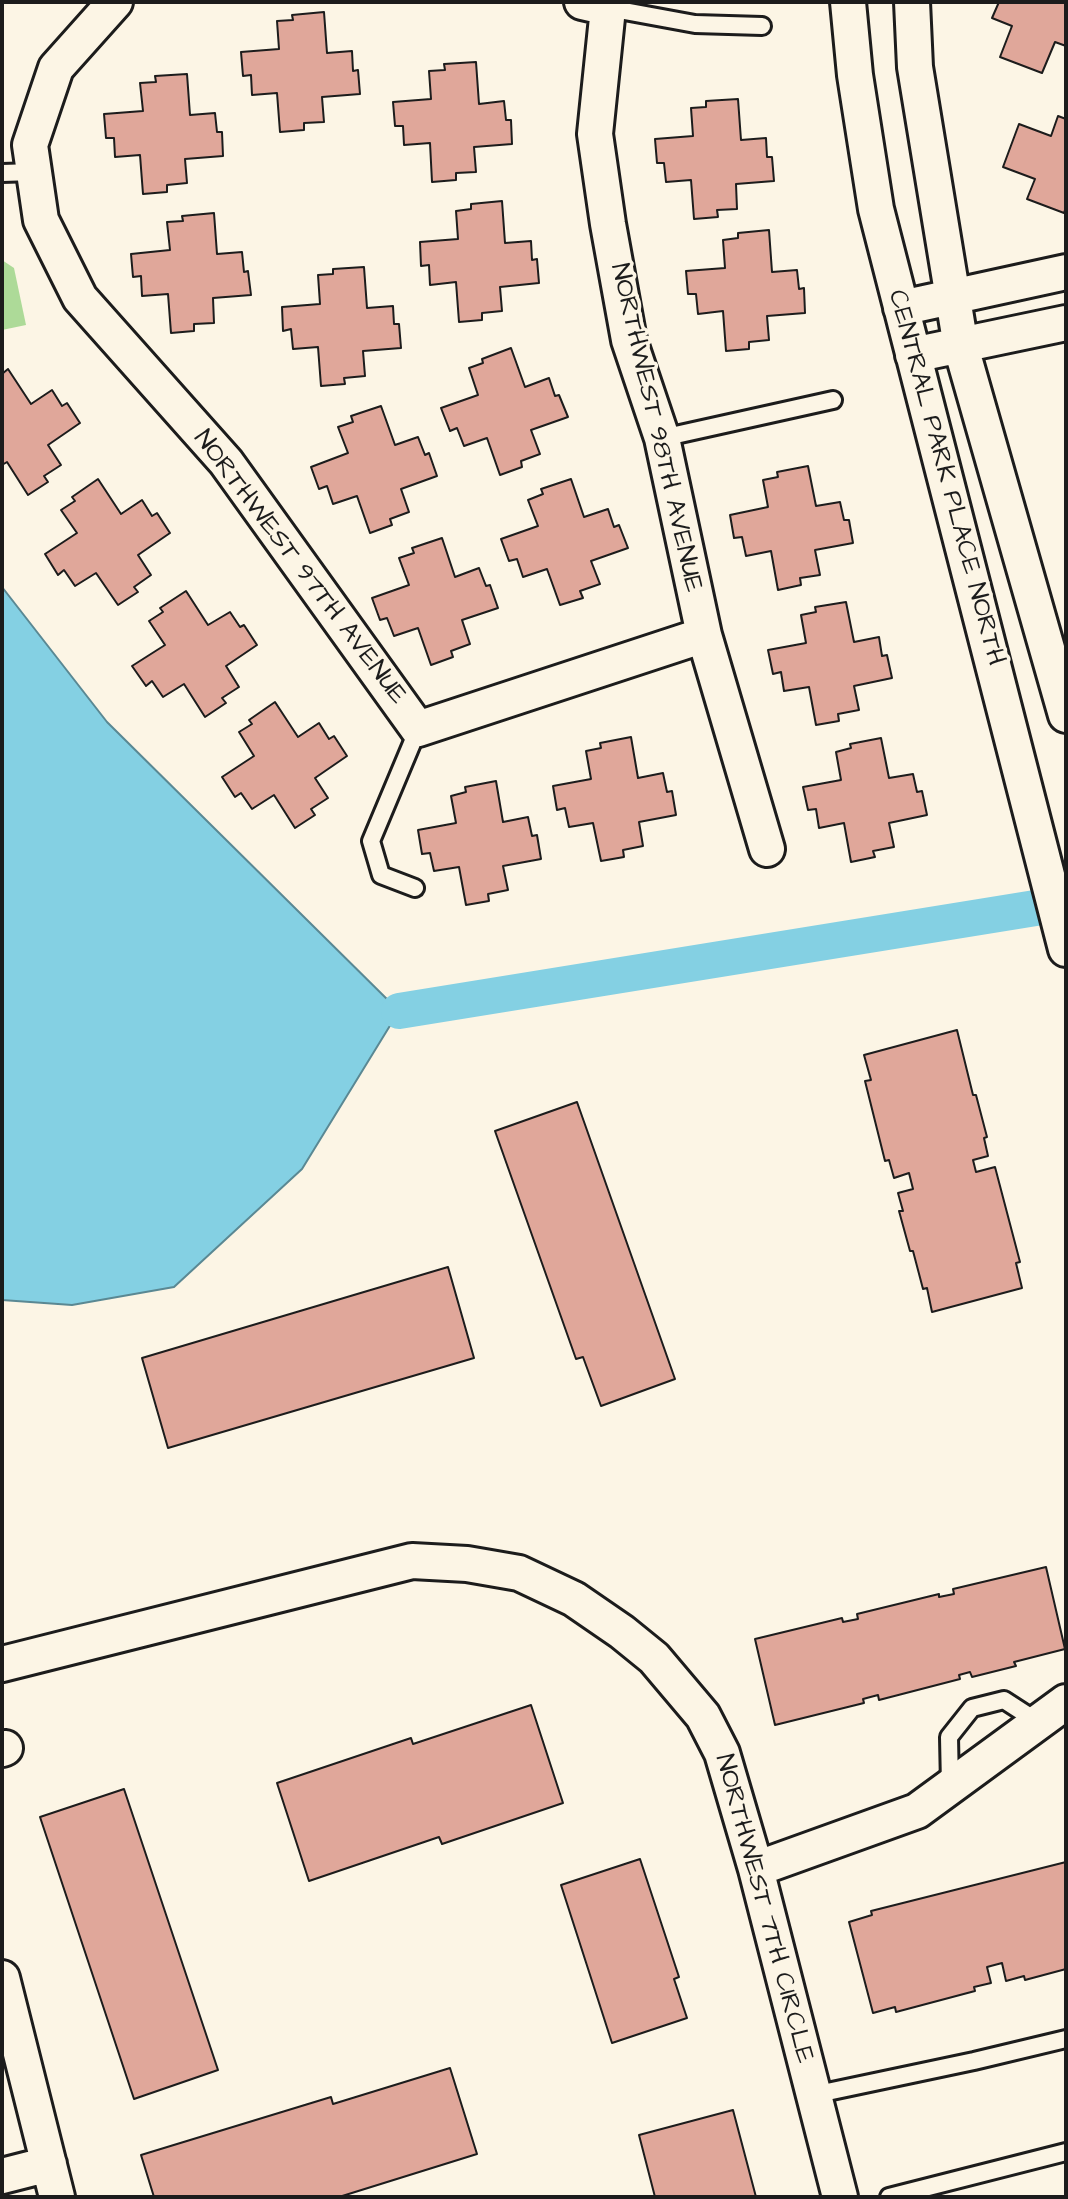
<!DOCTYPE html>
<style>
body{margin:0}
#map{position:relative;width:1068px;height:2199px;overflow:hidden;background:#fcf5e5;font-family:"Architects Daughter",sans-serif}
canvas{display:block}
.frame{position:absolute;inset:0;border:4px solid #1c1c1c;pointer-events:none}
</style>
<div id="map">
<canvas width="1068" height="2199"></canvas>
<div class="frame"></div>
</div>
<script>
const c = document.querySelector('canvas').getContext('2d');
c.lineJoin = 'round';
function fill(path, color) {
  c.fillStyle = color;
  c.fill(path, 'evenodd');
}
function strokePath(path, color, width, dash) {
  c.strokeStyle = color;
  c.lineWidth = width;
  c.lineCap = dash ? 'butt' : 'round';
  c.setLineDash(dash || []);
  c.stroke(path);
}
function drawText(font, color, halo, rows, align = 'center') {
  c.font = font + ' "Architects Daughter",sans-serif';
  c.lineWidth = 7;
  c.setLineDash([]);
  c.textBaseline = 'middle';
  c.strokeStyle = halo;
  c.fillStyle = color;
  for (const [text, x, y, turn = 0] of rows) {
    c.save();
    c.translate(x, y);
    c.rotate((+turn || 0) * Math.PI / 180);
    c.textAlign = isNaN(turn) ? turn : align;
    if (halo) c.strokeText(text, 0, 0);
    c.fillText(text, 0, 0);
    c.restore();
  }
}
fill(new Path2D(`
 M2 260 14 268 26 325 2 330Z`), '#adda98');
const water = new Path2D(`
 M2 587 107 722 399 1011 302 1169 174 1287 72 1305 2 1300Z`);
fill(water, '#84d0e3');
strokePath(water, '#5a8893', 2);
strokePath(new Path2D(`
 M399 1011 1066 903`), '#84d0e3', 36);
const building = new Path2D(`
 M999 2H1066V46L1055 42 1042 73 1000 57 1012 26 992 18Z
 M324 12 327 53 352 51 353 71 358 70 360 94 322 97 324 122 304 123V130L280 132 277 93 252 95 251 75 243 76 241 52 279 49 277 21 293 20 292 15Z
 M476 62 479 104 504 101 506 120H511L512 144 474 147 476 172 456 173V180L432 182 430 143 404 145 403 126H395L393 102 431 99 429 71 445 70 444 64Z
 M187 74 190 115 215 113 217 132H222L223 156 185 159 187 183 167 185V192L143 194 140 155 115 157 114 138H106L104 114 143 111 140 83 156 82 155 76Z
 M738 99 741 140 766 138 767 157H772L774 181 736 184 737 209 717 210 718 217 694 219 691 180 666 182 664 163H657L655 139 693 136 691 108 706 107V101Z
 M1058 116 1066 119V207L1064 213 1027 199 1035 179 1003 167 1019 124 1051 136Z
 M502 201 505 243 531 241 532 260 537 259 539 283 500 287 502 311 482 313V320L459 322 456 282 430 285 429 265 421 266 420 242 458 239 456 211 471 209V204Z
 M214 213 217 254 242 252 244 272 248 271 251 295 213 298 214 323 194 324V331L171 333 168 294 142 296 141 276 133 277 131 254 170 250 167 222 183 221 182 216Z
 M769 230 772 272 797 270 799 289 804 288 805 313 767 316 769 340 749 342V349L726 351 723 311 698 314 696 294H688L686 271 725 268 723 240 738 238V233Z
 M364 267 367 308 393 306 394 324H399L401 348 363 351 365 376 344 378 345 384 321 386 318 347 293 349 291 329 283 331 282 307 320 304 318 275 333 274V269Z
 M511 348 525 387 549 378 555 396 559 395 568 417 531 430 540 454 521 461 522 467 500 475 487 438 464 446 457 428 450 431 441 408 478 395 469 368 483 363 482 359Z
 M8 369 31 404 52 390 62 406 67 403 80 423 48 445 61 465 44 476 48 482 28 495 7 462 2 465V374Z
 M381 406 395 445 418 437 425 455 429 453 437 476 401 489 409 512 390 519 392 525 370 533 357 496 333 504 327 486 319 489 311 467 348 453 338 427 353 422 351 416Z
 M808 466 816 506 840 502 844 520H849L853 543 815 550 820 575 800 578 801 585 778 590 771 551 746 556 742 537 734 538 730 515 768 507 763 480 778 477 777 472Z
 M98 479 121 514 142 500 152 516 157 513 170 533 138 555 151 575 134 587 138 592 118 605 96 573 75 586 64 570 58 575 45 554 77 533 61 510 75 501 72 497Z
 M571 479 584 517 608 509 614 527 619 525 628 548 591 561 600 584 580 591 583 598 560 605 547 569 523 577 517 559 509 561 501 539 538 526 528 500 543 494 541 489Z
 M442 538 455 577 479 568 486 586 490 585 498 608 462 620 470 644 451 651 453 657 431 665 418 628 394 636 387 618 380 620 372 598 409 585 399 558 414 553 412 548Z
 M186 591 208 625 230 612 240 627 244 625 257 645 226 666 239 687 222 698 226 703 205 717 184 684 163 697 152 681 146 686 132 666 165 645 149 621 163 612 160 608Z
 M846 602 854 642 879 637 882 656 887 655 892 678 854 686 859 710 838 714 839 721 816 725 809 687 784 691 781 672 773 674 768 650 806 643 801 615 816 612 815 607Z
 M275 702 298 737 319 723 329 739 334 736 347 756 315 778 328 798 311 809 315 815 295 828 274 795 252 809 241 793 235 797 222 777 254 756 239 732 252 724 249 720Z
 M631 737 638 778 663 773 667 792 672 791 676 815 639 822 643 846 623 850 624 857 601 861 593 823 569 827 565 808 557 810 553 786 591 779 586 751 601 748 600 743Z
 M881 738 889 778 913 774 917 792 922 791 927 815 889 823 894 847 873 851 875 857 851 862 844 823 819 828 816 809 808 810 803 787 841 780 836 752 851 748 850 744Z
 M496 781 503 822 528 817 532 836 537 835 541 859 503 866 508 890 488 894 489 901 466 905 459 867 434 871 430 853 422 854 418 830 456 823 451 796 466 792 465 787Z
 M957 1030 973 1095H976L987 1137 984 1138 988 1156 973 1160 976 1172 995 1167 1020 1262 1016 1263 1022 1288 932 1312 927 1288 923 1289 913 1251H910L899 1211H903L898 1193 913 1189 909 1173 894 1178 889 1160 885 1161 865 1081 871 1080 864 1055Z
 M577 1102 675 1379 601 1406 583 1357 576 1359 495 1131Z
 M448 1267 474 1358 168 1448 142 1358Z
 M1046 1567 1065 1649 1014 1662 1016 1666 972 1677 970 1672 959 1675 960 1679 879 1700 878 1695 863 1699 864 1703 775 1725 755 1639 842 1618 843 1622 858 1619 857 1614 939 1594V1597L954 1594 953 1589Z
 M531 1705 563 1803 442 1844 439 1837 309 1881 277 1783 411 1738 413 1744Z
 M124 1789 218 2070 134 2099 40 1817Z
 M640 1859 679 1977 674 1979 687 2018 612 2043 561 1885Z
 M1066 1862V1969L1025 1980 1024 1976 1006 1981 1002 1963 987 1967 991 1983 974 1987 975 1991 896 2012 895 2007 873 2013 849 1922 872 1915 871 1911Z
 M450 2068 477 2154 339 2197H154L141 2155 331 2097 333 2104Z
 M733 2110 756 2197H655L639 2135Z`);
fill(building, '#e0a79a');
strokePath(building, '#1c1c1c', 2);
const lane = new Path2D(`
 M608 8 695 24 762 26
 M2 173 34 172
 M662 438 833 400
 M415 888 381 875 371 841 418 729
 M950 1785 949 1737 972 1708 1004 1700 1038 1722
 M813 2095 974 2061 1066 2039
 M889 2197 1066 2152`);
const street = new Path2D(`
 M115 2 56 68 30 145 41 220 80 298 226 462 418 729 704 635 662 438 629 340 608 224 595 134 608 8 582 2
 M848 2 855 75 876 209 1066 949
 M912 2 915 67 961 347 1066 715
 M901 308 1066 272
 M913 355 1066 323
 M704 635 767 849
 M2 1664 412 1561 467 1564 519 1573 574 1599 622 1632 654 1658 703 1716 722 1753 756 1869 840 2197
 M2 1749 5 1748
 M756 1869 917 1811 1066 1702
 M2 1978 57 2197
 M2 2176 49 2164`);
strokePath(lane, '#1c1c1c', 22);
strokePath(street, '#1c1c1c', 40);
strokePath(lane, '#fcf5e5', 16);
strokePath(street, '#fcf5e5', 34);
drawText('26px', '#1c1c1c', '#fcf5e5', [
 ["NORTHWEST 98TH AVENUE",655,428,77],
 ["CENTRAL PARK PLACE NORTH",945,478,75],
 ["NORTHWEST 97TH AVENUE",299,568,53],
 ["NORTHWEST 7TH CIRCLE",763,1909,75]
]);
</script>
